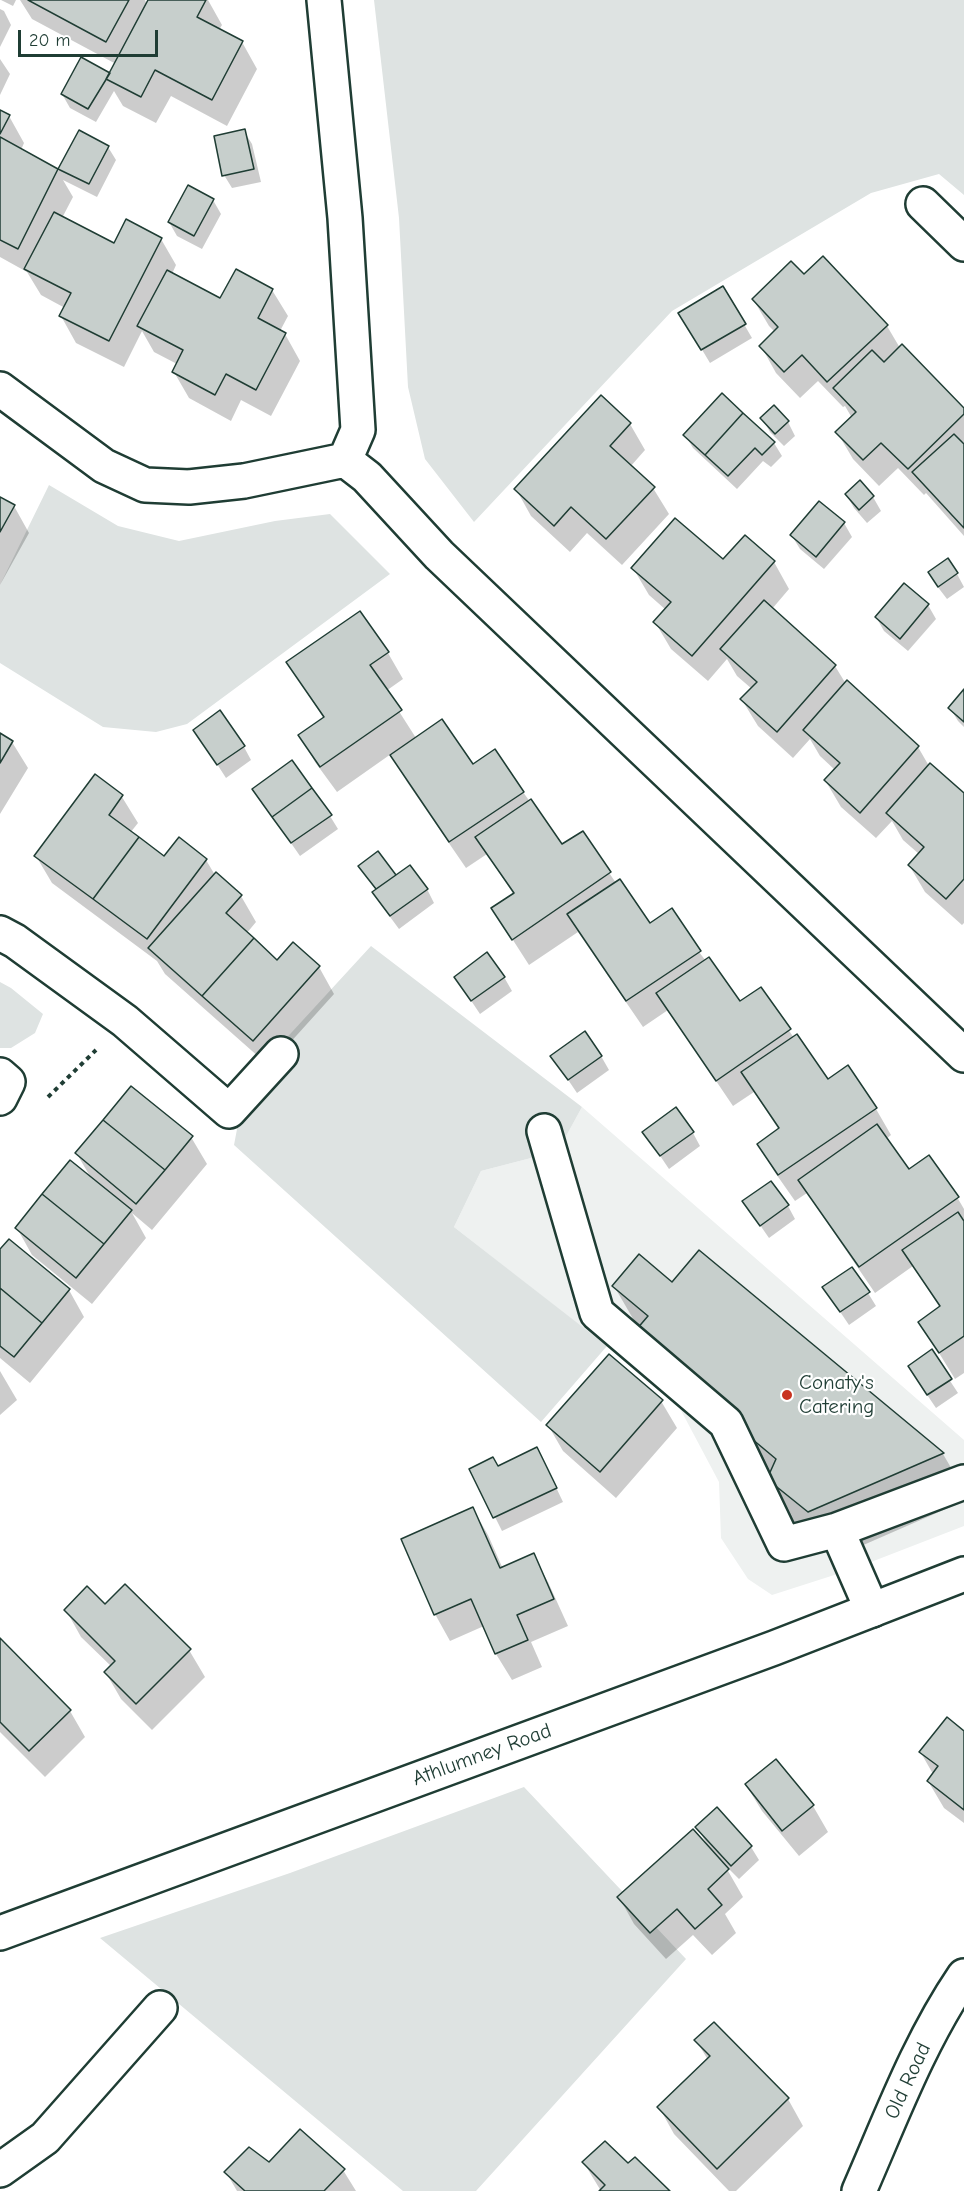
<!DOCTYPE html>
<style>
body{margin:0}
#map{position:relative;width:964px;height:2191px;overflow:hidden;background:#fff;font-family:"Comic Neue",sans-serif}
canvas{display:block}
.scale{position:absolute;left:18px;top:30px;width:140px;height:27px;box-sizing:border-box;border:3px solid #1f3d34;border-top:0;padding-left:8px;font-size:18px;line-height:21px;white-space:nowrap;color:#1f3d34;-webkit-text-stroke:4px #fff;paint-order:stroke}
</style>
<div id="map">
<canvas width="964" height="2191"></canvas>
<div class="scale">20 m</div>
</div>
<script>
const c = document.querySelector('canvas').getContext('2d');
c.lineJoin = 'round';
function fill(path, color) {
  c.fillStyle = color;
  c.fill(path, 'evenodd');
}
function strokePath(path, color, width, dash) {
  c.strokeStyle = color;
  c.lineWidth = width;
  c.lineCap = dash ? 'butt' : 'round';
  c.setLineDash(dash || []);
  c.stroke(path);
}
function drawText(font, color, halo, rows, align = 'center') {
  c.font = font + ' "Comic Neue",sans-serif';
  c.lineWidth = 4.5;
  c.setLineDash([]);
  c.textBaseline = 'middle';
  c.strokeStyle = halo;
  c.fillStyle = color;
  for (const [text, x, y, turn = 0] of rows) {
    c.save();
    c.translate(x, y);
    c.rotate((+turn || 0) * Math.PI / 180);
    c.textAlign = isNaN(turn) ? turn : align;
    if (halo) c.strokeText(text, 0, 0);
    c.fillText(text, 0, 0);
    c.restore();
  }
}
fill(new Path2D(`
 M582 1107 964 1440V1526L853 1569 772 1595 748 1579 721 1538 719 1482 676 1401 454 1227 481 1171 558 1151Z`), '#eef1f0');
fill(new Path2D(`
 M374 0H964V195L939 174 871 193 672 311 474 522 425 459 408 387 399 218Z
 M49 485 118 526 179 541 275 521 330 514 390 574 187 724 156 732 103 727 0 663V585Z
 M371 946 582 1107 558 1151 481 1171 454 1227 607 1346 541 1422 234 1145 246 1082Z
 M0 982 11 988 43 1014 35 1033 11 1048H0Z
 M524 1787 686 1959 476 2191H403L100 1938 290 1873Z`), '#dee3e2');
fill(new Path2D(`
 M1 0H16L13 6Z
 M20 0H145L147 5 150 0H208L222 25 219 30 242 42 257 69 227 126 171 96 156 123 123 106 114 91 96 122 70 108 62 94 109 74 116 64 32 19Z
 M0 9 4 11 11 25 0 47Z
 M0 59 10 74 0 95Z
 M0 111 9 116 24 143 21 150 59 171 80 132 108 147 116 160 97 197 63 180 73 197 62 218 114 245 161 239 176 265 172 274 221 300 272 290 288 316 280 331 285 334 300 361 271 416 241 400 231 421 189 398 174 372 177 364 154 352 142 331 124 367 76 343 61 316 65 308 41 295 27 272 0 257Z
 M244 131 252 144 261 182 232 188 224 175Z
 M213 200 221 214 202 249 177 236 169 222Z
 M804 276 887 326 900 348 964 410V536L926 493 924 495 898 468 879 486 853 459 837 432 852 418 845 406 843 407 818 381 800 398 776 373 761 346 775 332 769 326 753 299Z
 M723 288 752 338 710 363 680 313Z
 M762 418 788 422 795 436 784 446 770 432Z
 M630 424 645 450 630 467 653 488 669 514 622 565 587 533 570 552 531 516 516 489Z
 M685 435 774 443 782 456 771 467 763 461 737 489 693 448Z
 M860 482 873 497 881 511 867 523 854 508 846 494Z
 M0 499 14 506 29 533 0 585Z
 M844 523 852 537 824 569 800 549 792 536Z
 M723 562H774L789 589 772 609 835 666 846 684 918 747 929 766 964 795V923L962 925 925 892 909 865 919 854 903 840 892 821 876 838 841 807 825 780 835 770 820 756 810 739 793 758 758 726 742 700 752 689 737 676 727 659 708 681 671 649 655 622 666 610 649 595 633 568Z
 M957 574 964 587 947 599 937 586Z
 M904 585 928 605 936 619 908 651 884 631 876 617Z
 M388 653 403 679 386 691 416 738 523 792 562 847 582 833 616 883 650 925 699 952 739 1004 761 989 794 1038 827 1081 876 1109 891 1135 886 1139 908 1171 957 1197 964 1209V1373L955 1379 920 1322 940 1308 913 1266 875 1293 807 1193 795 1201 774 1171 759 1144 779 1130 754 1092 733 1106 668 1010 643 1027 578 932 529 965 493 909 514 895 487 854 466 868 407 782 391 754 337 792 315 762 300 735 324 719 288 663Z
 M964 691V727L958 721 950 708Z
 M195 730 244 747 251 760 226 778Z
 M0 734 12 742 28 768 0 814Z
 M95 776 122 797 138 823 130 833 165 858 206 860 215 875 241 896 256 922 246 934 278 962 319 967 334 994 269 1066 165 974 157 961 52 883 36 856Z
 M254 790 330 816 338 829 300 856Z
 M360 866 396 877 427 889 434 903 399 929 382 906 374 893 377 891Z
 M504 977 512 991 480 1014 456 978Z
 M552 1056H601L609 1070 577 1093Z
 M644 1132 693 1133 700 1146 669 1169Z
 M191 1137 207 1164 152 1230 132 1213 146 1238 92 1304 32 1255 17 1228 91 1178 77 1154Z
 M744 1202 788 1206 795 1219 769 1238Z
 M0 1252 69 1290 84 1317 30 1383 0 1358Z
 M699 1252 943 1454 964 1490V1501L836 1557 795 1524 768 1479 639 1329 614 1286 672 1284Z
 M824 1288 868 1293 876 1306 849 1325Z
 M931 1352 958 1393 936 1408 917 1380Z
 M0 1371 17 1400 0 1415Z
 M661 1401 677 1428 616 1498 563 1451 548 1425Z
 M544 1462 563 1502 502 1531 471 1469Z
 M473 1509 488 1535 503 1569 533 1555 548 1582 568 1626 531 1642 542 1667 512 1680 496 1654 484 1626 450 1641 435 1614Z
 M105 1606 189 1650 205 1677 152 1730 121 1699 106 1673 112 1667 81 1637 66 1610Z
 M0 1640 70 1711 85 1737 45 1777 0 1732Z
 M964 1733V1823L944 1808 928 1781 933 1774 921 1753Z
 M746 1785 813 1806 828 1832 799 1856 762 1811Z
 M717 1810 751 1847 759 1860 739 1879 724 1864 743 1897 725 1914 736 1933 712 1955 693 1935 666 1959 634 1924 619 1897 708 1846 697 1827Z
 M696 2040 788 2099 803 2126 736 2191H729L674 2134 659 2107 708 2060Z
 M584 2163 627 2165 668 2191H601Z
 M269 2164 343 2170 356 2191H237L226 2172Z`), '#0003');
const building = new Path2D(`
 M28 0H129L106 42Z
 M148 0H206L197 17 243 41 212 100 155 70 141 97 106 79Z
 M81 57 110 73 88 109 61 94Z
 M0 110 10 115 0 134Z
 M245 129 254 169 222 176 214 136Z
 M79 130 109 146 89 184 58 169Z
 M0 137 58 169 18 249 0 240Z
 M188 185 214 199 194 236 168 222Z
 M54 212 114 243 126 219 162 238 109 341 59 316 71 293 24 269Z
 M823 256 888 325 827 382 802 355 784 372 759 346 778 327 752 299 791 261 804 274Z
 M236 269 273 289 258 318 286 333 256 390 226 374 215 395 172 372 183 350 137 326 167 270 220 298Z
 M723 286 746 324 701 350 678 313Z
 M902 344 964 408V414L908 469 881 443 863 460 835 432 856 412 833 388 872 350 884 362Z
 M722 393 743 413 705 455 683 435Z
 M601 395 631 423 610 446 655 487 606 539 571 507 554 526 514 489Z
 M774 405 789 421 775 434 760 418Z
 M743 413 775 442 762 455 755 448 728 476 705 455Z
 M954 434 964 444V528L912 472Z
 M860 480 874 496 859 510 845 494Z
 M0 497 15 505 0 532Z
 M819 501 845 522 816 557 790 535Z
 M675 518 723 559 745 535 775 561 692 656 653 622 671 602 631 568Z
 M948 558 958 573 938 587 928 572Z
 M904 583 929 604 900 639 875 617Z
 M764 600 836 665 777 732 740 699 757 682 720 649Z
 M360 611 389 652 370 665 402 710 320 767 298 735 324 717 286 662Z
 M847 680 919 746 860 813 824 780 840 763 803 730Z
 M964 689V722L948 708Z
 M220 710 245 746 217 765 193 730Z
 M442 719 473 764 495 749 524 792 449 842 390 755Z
 M0 733 13 741 0 763Z
 M292 760 312 788 272 817 252 789Z
 M930 763 964 793V879L946 899 908 865 924 847 886 813Z
 M95 774 123 795 109 815 139 837 93 899 34 856Z
 M312 788 332 815 291 843 272 817Z
 M531 799 562 844 583 831 611 872 512 940 491 908 514 893 475 837Z
 M139 837 164 856 179 837 207 859 147 939 93 899Z
 M378 851 396 875 376 889 358 866Z
 M410 865 428 889 390 916 372 892Z
 M216 872 242 895 226 913 254 938 202 996 148 948Z
 M620 879 650 923 672 908 701 951 626 1001 567 914Z
 M254 938 277 960 293 942 320 966 253 1041 202 996Z
 M487 952 505 977 471 1001 454 977Z
 M709 957 740 1001 761 987 791 1029 716 1081 656 993Z
 M585 1031 602 1056 568 1080 550 1056Z
 M797 1034 828 1079 848 1065 877 1108 778 1175 757 1144 779 1128 741 1072Z
 M131 1086 193 1136 165 1170 103 1120Z
 M676 1107 694 1132 660 1156 642 1132Z
 M103 1120 165 1170 136 1204 75 1153Z
 M877 1124 909 1169 929 1155 959 1197 859 1267 798 1180Z
 M70 1160 132 1210 104 1244 42 1194Z
 M771 1181 789 1205 760 1226 742 1201Z
 M42 1194 104 1244 76 1278 15 1228Z
 M958 1212 964 1221V1336L939 1353 918 1322 940 1306 902 1250Z
 M9 1239 70 1289 42 1323 0 1288V1249Z
 M699 1250 944 1453 808 1512 767 1479 776 1459 630 1337 648 1316 612 1286 639 1254 672 1282Z
 M852 1267 870 1292 840 1312 822 1287Z
 M0 1288 42 1323 14 1357 0 1346Z
 M932 1349 952 1379 927 1395 908 1366Z
 M609 1354 663 1400 600 1472 546 1425Z
 M537 1447 557 1488 493 1518 469 1469 493 1457 498 1466Z
 M473 1507 500 1568 534 1553 554 1599 517 1615 528 1640 495 1654 471 1599 434 1615 401 1539Z
 M125 1584 191 1649 136 1704 104 1672 115 1661 64 1610 87 1586 105 1604Z
 M0 1638 71 1710 29 1751 0 1722Z
 M947 1717 964 1731V1810L927 1781 938 1766 919 1752Z
 M776 1759 814 1805 782 1831 745 1784Z
 M717 1807 752 1846 731 1866 695 1827Z
 M693 1829 729 1869 708 1889 722 1905 695 1929 677 1909 650 1933 617 1897Z
 M714 2022 789 2098 717 2169 657 2107 710 2056 694 2040Z
 M300 2129 345 2169 324 2191H245L224 2172 249 2147 269 2162Z
 M605 2141 628 2163 635 2157 670 2191H599L605 2185 582 2162Z`);
fill(building, '#c7cfcc');
strokePath(building, '#1f3d34', 1.5);
const minor = new Path2D(`
 M324 0 345 218 358 430 345 460 367 477 439 555 964 1055
 M923 204 964 244
 M0 389 104 466 145 485 189 487 244 481 345 460
 M0 933 15 941 125 1021 229 1111 281 1054
 M0 1075 8 1082 0 1098
 M544 1131 597 1313 726 1423 784 1544 837 1530 964 1482
 M837 1530 872 1610
 M0 2170 45 2138 160 2008
 M859 2191C891 2118 919 2042 964 1976`);
const major = new Path2D(`
 M0 1933 774 1648 964 1574`);
strokePath(minor, '#1f3d34', 38);
strokePath(major, '#1f3d34', 38);
strokePath(new Path2D(`
 M48 1097 96 1050`), '#1f3d34', 4, [4.5, 4.5]);
strokePath(minor, '#fff', 33);
strokePath(major, '#fff', 33);
for (const [x, y, r, color] of [
 [787,1395,6,"#c8321e"]
]) {
  const dot = new Path2D();
  dot.arc(x, y, r, 0, 2 * Math.PI);
  c.fillStyle = color;
  c.fill(dot);
  strokePath(dot, '#fff', 2);
}
drawText('21px', '#1f3d34', '#fff', [
 ["Conaty's",799,1383],
 ["Catering",799,1407]
], 'left');
drawText('21px', '#1f3d34', '#fff', [
 ["Athlumney Road",482,1755,-20],
 ["Old Road",908,2081,-65]
]);
</script>
